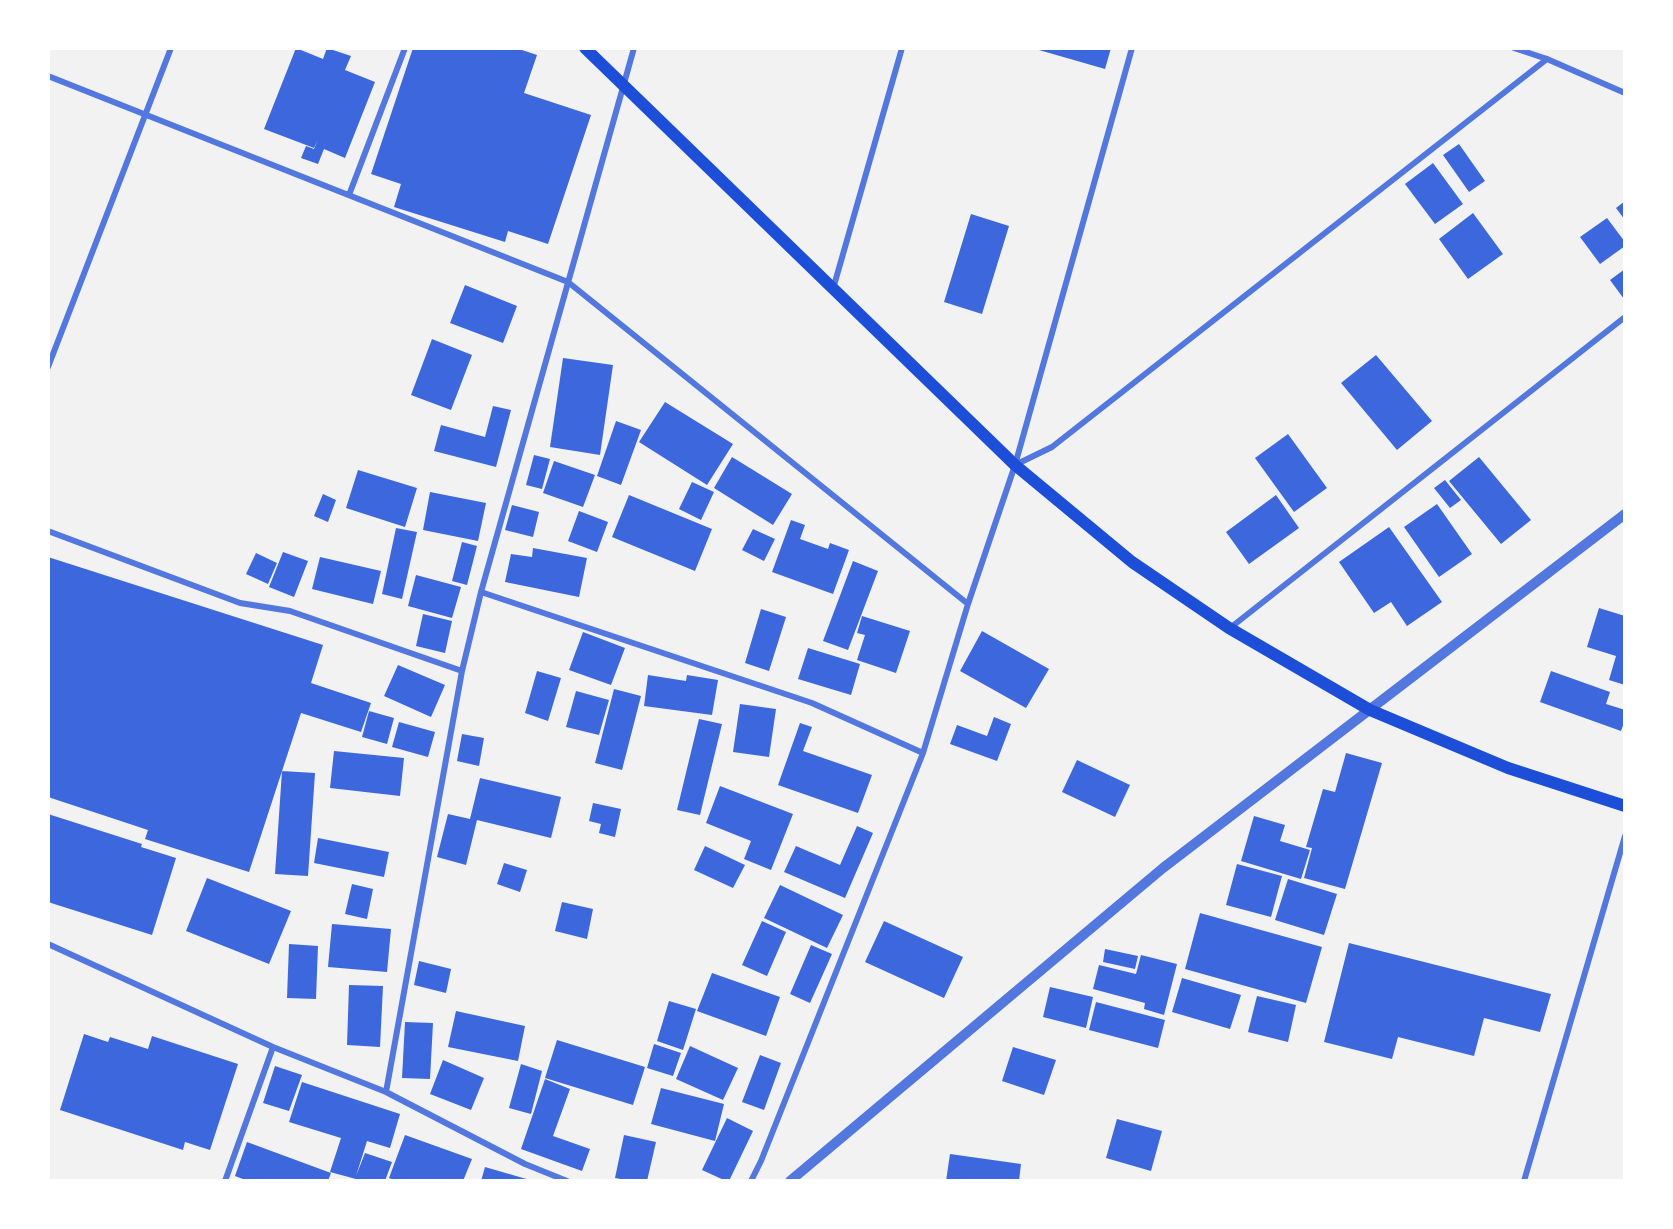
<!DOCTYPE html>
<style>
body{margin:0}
#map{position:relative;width:1673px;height:1229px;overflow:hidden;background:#f2f2f2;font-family:"Fira Sans",sans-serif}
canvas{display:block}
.frame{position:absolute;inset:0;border:50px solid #fff;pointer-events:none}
</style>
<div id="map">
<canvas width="1673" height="1229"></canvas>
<div class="frame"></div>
</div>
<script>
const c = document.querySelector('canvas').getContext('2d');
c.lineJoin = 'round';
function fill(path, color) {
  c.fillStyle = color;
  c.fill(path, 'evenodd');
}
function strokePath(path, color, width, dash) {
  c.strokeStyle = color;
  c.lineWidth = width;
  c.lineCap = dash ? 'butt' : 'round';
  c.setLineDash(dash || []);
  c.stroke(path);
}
fill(new Path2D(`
 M296 48 323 59 327 48 351 56 345 70 375 82 345 158 324 149 318 164 301 158 306 146 314 149 318 140 314 148 264 129Z
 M413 48H516L537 55 524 93 591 115 548 244 508 231 505 242 394 207 401 184 371 174Z
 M1032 48H1111L1105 69Z
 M1459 144 1485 181 1469 192 1443 155Z
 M1433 163 1463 204 1435 224 1405 184Z
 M1625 201V220L1616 208Z
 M1473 213 1503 254 1468 279 1439 239Z
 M971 214 1009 226 982 314 944 302Z
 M1607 218 1625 242V246L1600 264 1580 237Z
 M1625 269V298L1624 299 1610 280Z
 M465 285 517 306 503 343 450 323Z
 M432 339 472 355 451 410 411 395Z
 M1376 355 1432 421 1397 450 1341 383Z
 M563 358 613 365 600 455 550 447Z
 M665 402 733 444 707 485 639 442Z
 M493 406 511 410 496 467 434 451 441 425 485 437Z
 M616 421 641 430 621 485 597 476Z
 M1288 434 1327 488 1294 512 1255 458Z
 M534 455 550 459 542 489 526 485Z
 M732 457 792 494 773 525 714 488Z
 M1479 457 1531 520 1501 544 1449 481Z
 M554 461 595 475 583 507 543 493Z
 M358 470 417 488 405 527 346 508Z
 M1445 480 1461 500 1450 508 1434 488Z
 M692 482 714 492 701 520 679 509Z
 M430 492 486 503 478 541 423 530Z
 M323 494 336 500 328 522 314 516Z
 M629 495 712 529 695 571 612 537Z
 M1276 495 1299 528 1249 564 1226 532Z
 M1437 504 1472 554 1439 577 1404 527Z
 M512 505 539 512 533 537 505 530Z
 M579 511 608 522 597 552 568 541Z
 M791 520 805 525 800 539 828 549 830 543 849 550 833 594 772 572Z
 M1389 527 1442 602 1407 626 1391 602 1374 613 1339 562Z
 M396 528 417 532 402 599 382 594Z
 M753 529 775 539 764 561 742 550Z
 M462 542 477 546 467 585 452 581Z
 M533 548 587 558 579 597 505 582 511 554 532 557Z
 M283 552 308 561 294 597 269 587Z
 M256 553 277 563 268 584 246 574Z
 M48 557 323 645 311 683 371 703 361 732 301 713 249 872 145 839 148 830 48 797Z
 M320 557 381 571 373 604 312 589Z
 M853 561 878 571 848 650 823 641Z
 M416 575 461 587 452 618 408 606Z
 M1599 608 1625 616V685L1609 680 1616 656 1587 647Z
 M761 609 786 617 769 671 745 663Z
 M423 614 452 621 445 653 416 646Z
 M862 616 910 631 896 673 857 660 865 635 857 633Z
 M982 631 1049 669 1026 708 960 671Z
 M583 632 625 648 611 685 569 670Z
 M808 648 860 664 851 695 798 679Z
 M398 665 445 685 431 717 384 696Z
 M537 671 561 678 548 721 525 713Z
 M1551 671 1610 692 1606 704 1625 710V720L1621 731 1540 702Z
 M648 675 686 681 687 675 718 680 712 715 644 706Z
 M614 689 641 696 622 770 595 763Z
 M576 691 609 700 599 735 566 727Z
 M740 704 776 709 769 757 733 752Z
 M369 711 394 718 387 744 362 737Z
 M994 717 1011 724 997 761 950 744 957 725 987 736Z
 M699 719 722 724 700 815 677 810Z
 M399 722 435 732 428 757 392 747Z
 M800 723 812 727 803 751 872 775 858 813 778 785Z
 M462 734 484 738 479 766 457 761Z
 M334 751 404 758 400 796 330 788Z
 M1346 753 1382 763 1345 889 1304 878 1312 848 1306 847 1323 789 1335 792Z
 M1077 760 1130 785 1115 817 1062 792Z
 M282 771 315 773 308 876 275 874Z
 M480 778 561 797 551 838 477 820 466 865 437 857 448 814 470 819Z
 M720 786 793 814 771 870 744 859 751 841 706 823Z
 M593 803 621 809 615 837 599 833 601 824 589 821Z
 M48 814 142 844 141 847 176 858 152 935 48 902Z
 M1254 816 1285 825 1280 841 1310 850 1301 879 1241 861Z
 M857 826 873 833 845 898 784 872 796 846 840 865Z
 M318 838 389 852 384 877 314 863Z
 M705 846 745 865 733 888 694 870Z
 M504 863 527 870 520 892 497 884Z
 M1237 864 1282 876 1271 917 1226 905Z
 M207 878 291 911 269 964 186 931Z
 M1288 879 1337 894 1324 935 1275 920Z
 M352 884 373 889 367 919 345 914Z
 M780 885 843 915 827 948 764 918Z
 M562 902 593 909 587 939 555 931Z
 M1200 913 1322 947 1306 1003 1185 969Z
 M762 921 786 932 767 976 742 965Z
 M884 921 963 957 944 998 865 962Z
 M332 924 391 929 387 972 328 967Z
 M1349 943 1551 994 1540 1032 1484 1018 1474 1056 1398 1037 1392 1059 1324 1042Z
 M289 944 318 946 316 999 287 998Z
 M811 945 832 954 810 1003 790 994Z
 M1105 949 1138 956 1135 969 1103 962Z
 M1141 955 1177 964 1164 1015 1144 1009 1145 1003 1093 989 1099 965 1136 974Z
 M419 961 451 969 446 993 414 985Z
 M712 973 780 997 766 1036 697 1011Z
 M1182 978 1241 995 1230 1029 1172 1012Z
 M349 985 383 986 380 1047 347 1045Z
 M1050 987 1093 997 1086 1028 1043 1017Z
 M1257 996 1296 1005 1288 1042 1248 1032Z
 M669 1001 696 1009 683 1050 657 1041Z
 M1096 1002 1165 1020 1158 1048 1089 1030Z
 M456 1011 525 1026 518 1061 448 1047Z
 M405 1022 433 1023 430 1079 402 1078Z
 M84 1034 108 1042 110 1037 148 1049 152 1036 238 1064 210 1150 185 1142 183 1150 60 1110Z
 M557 1040 645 1067 633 1105 545 1078Z
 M654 1044 681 1053 673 1076 647 1068Z
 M690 1046 738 1068 723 1100 676 1079Z
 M1013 1047 1056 1060 1044 1095 1002 1081Z
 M760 1055 781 1063 764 1110 742 1102Z
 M443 1060 484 1078 471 1110 430 1094Z
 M521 1064 542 1071 531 1114 509 1108Z
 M275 1066 302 1075 289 1111 263 1103Z
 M545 1079 570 1089 553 1136 590 1149 582 1171 521 1149Z
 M302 1082 400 1114 390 1148 367 1141 356 1176 365 1153 392 1162 385 1181H355L356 1179 330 1172 341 1138 289 1122Z
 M661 1088 724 1104 715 1141 651 1124Z
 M727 1118 753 1131 729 1181H726L702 1170Z
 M1117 1119 1162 1131 1151 1171 1106 1158Z
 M405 1135 472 1159 463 1181H396L389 1178Z
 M624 1135 656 1142 647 1181H631L615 1178Z
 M247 1142 331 1173 328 1181H248L235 1176Z
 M950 1154 1021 1164 1019 1181H946Z
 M485 1167 530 1180V1181H481Z`), '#3d67dc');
strokePath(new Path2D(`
 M1514 48 1547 59 1625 93
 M48 76 568 282 968 604
 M349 195 405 48
 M833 289 902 48
 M48 367 171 48
 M1015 465 1052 447 1547 59
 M48 531 240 603 290 611 462 671
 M481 592 812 703 923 753
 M1230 628 1625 317
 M48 944 273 1047 386 1092 525 1164 567 1181
 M386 1092 462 671 481 592 634 48
 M225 1181 273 1047
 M751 1181 761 1161 923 753 968 604 1015 465 1132 48
 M1524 1181 1625 836`), '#5277de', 6);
strokePath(new Path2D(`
 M790 1181 1163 868 1625 514`), '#5277de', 10);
strokePath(new Path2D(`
 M585 48 1015 465 1132 562 1229 628 1370 710 1508 768 1625 806`), '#1d4ed8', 12);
</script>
